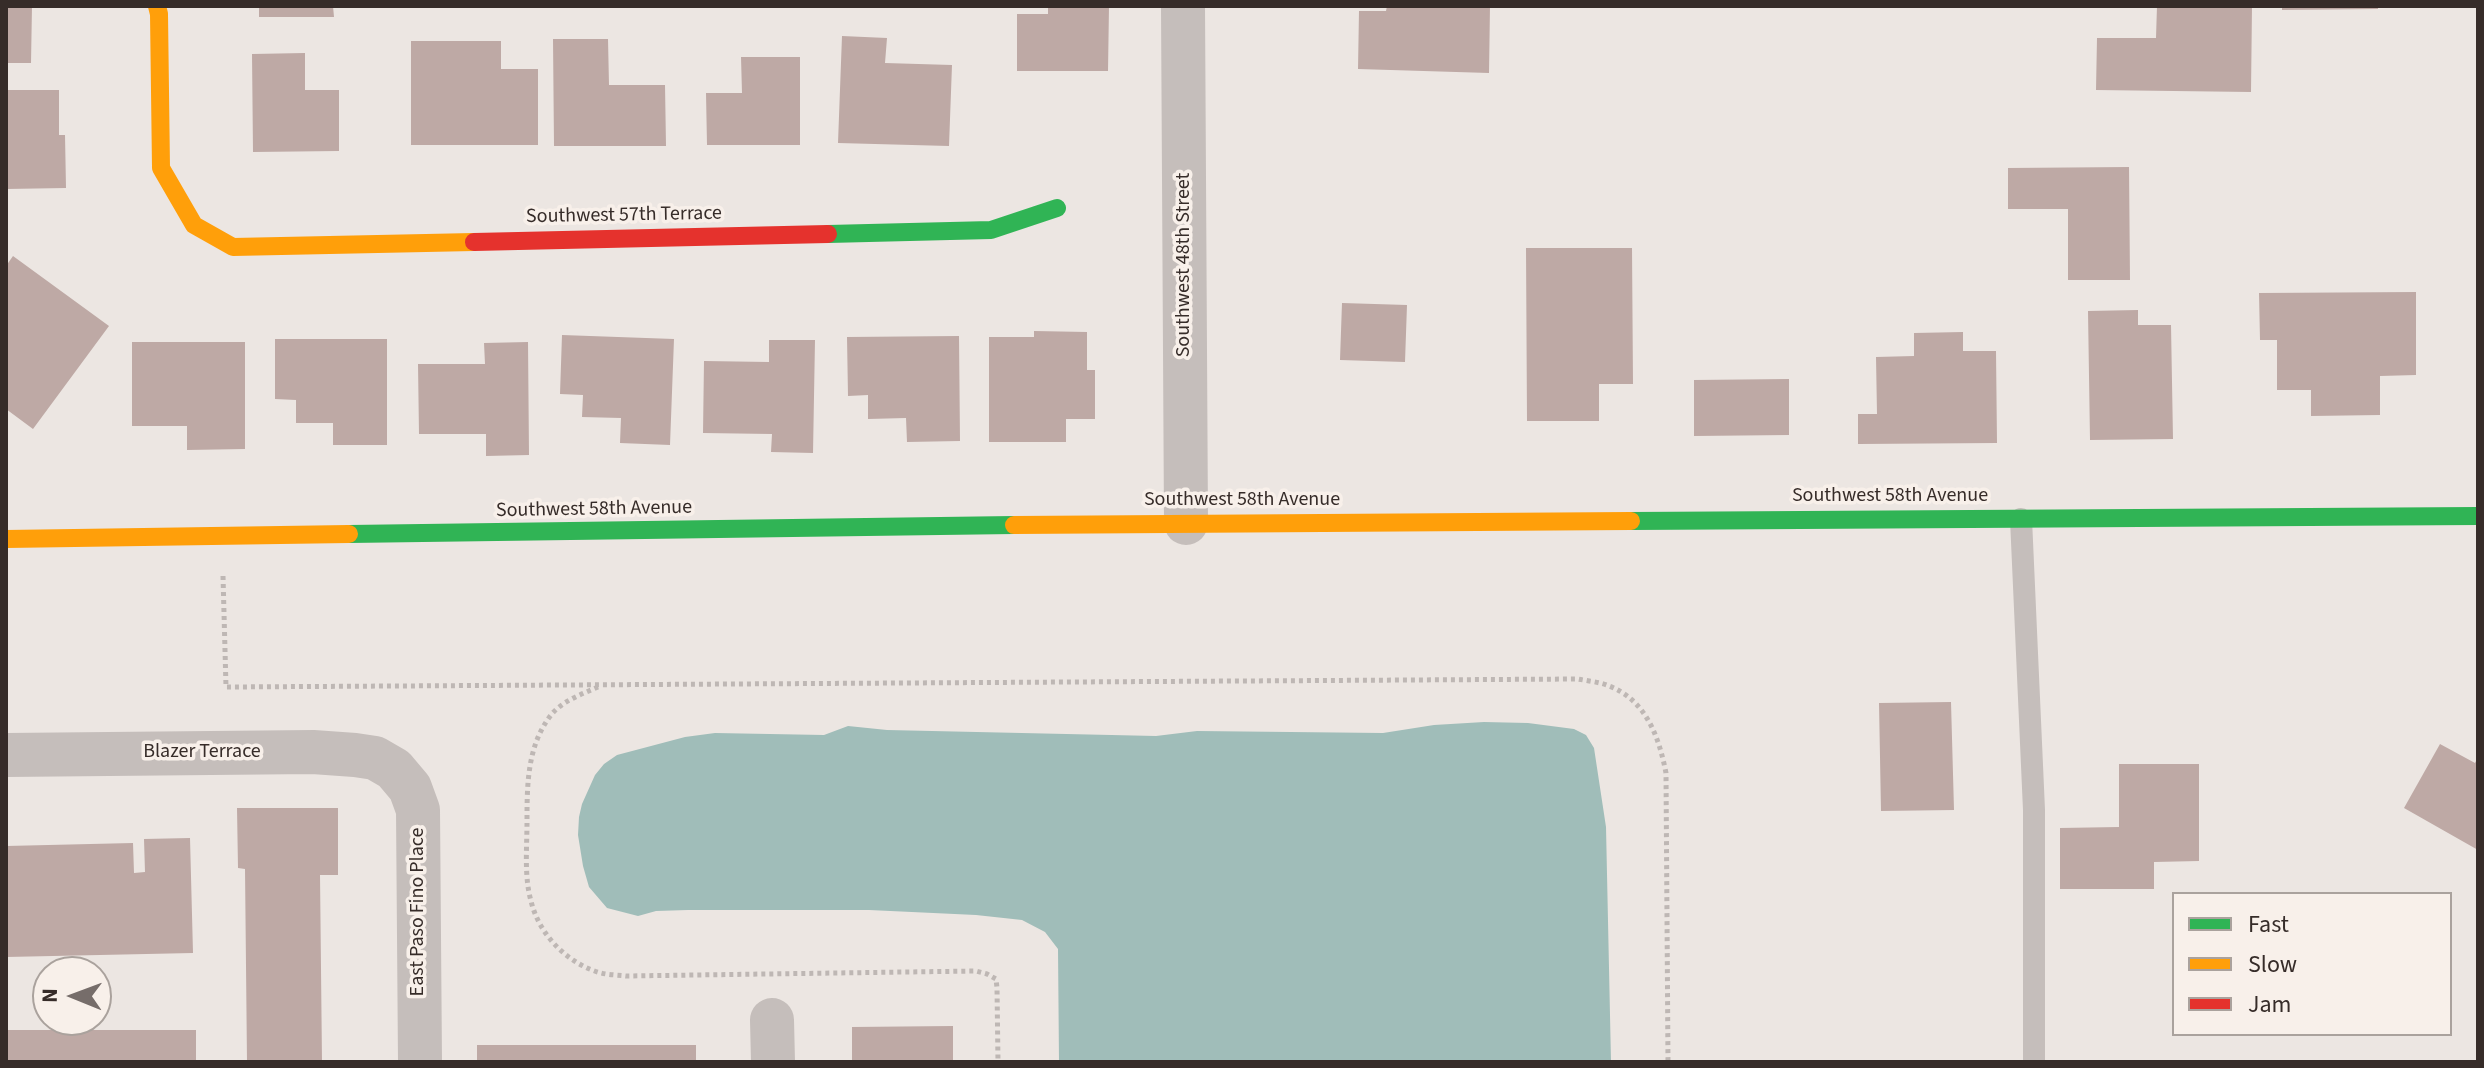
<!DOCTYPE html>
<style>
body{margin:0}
#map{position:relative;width:2484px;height:1068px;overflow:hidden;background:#ece6e2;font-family:"Source Sans 3",sans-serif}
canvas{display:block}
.frame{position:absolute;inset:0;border:8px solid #362c29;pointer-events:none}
.legend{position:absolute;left:2172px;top:892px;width:280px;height:144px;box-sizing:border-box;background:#f8f0ea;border:2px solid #aaa29d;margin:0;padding:10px 14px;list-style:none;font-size:24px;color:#362c29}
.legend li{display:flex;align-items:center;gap:16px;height:40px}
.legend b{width:40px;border:2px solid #aaa29d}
.north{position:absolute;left:32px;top:956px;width:80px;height:80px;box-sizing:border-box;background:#f8f0ea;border:2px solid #aaa29d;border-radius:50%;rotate:271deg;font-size:22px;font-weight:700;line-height:32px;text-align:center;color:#362c29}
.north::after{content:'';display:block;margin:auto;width:28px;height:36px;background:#766d6a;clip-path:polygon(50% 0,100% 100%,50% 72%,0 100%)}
</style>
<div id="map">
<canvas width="2484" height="1068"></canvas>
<div class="frame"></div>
<ul class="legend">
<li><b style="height:10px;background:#30b455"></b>Fast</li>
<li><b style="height:10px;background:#ff9f0a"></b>Slow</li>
<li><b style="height:10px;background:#e5322d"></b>Jam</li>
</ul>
<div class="north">N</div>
</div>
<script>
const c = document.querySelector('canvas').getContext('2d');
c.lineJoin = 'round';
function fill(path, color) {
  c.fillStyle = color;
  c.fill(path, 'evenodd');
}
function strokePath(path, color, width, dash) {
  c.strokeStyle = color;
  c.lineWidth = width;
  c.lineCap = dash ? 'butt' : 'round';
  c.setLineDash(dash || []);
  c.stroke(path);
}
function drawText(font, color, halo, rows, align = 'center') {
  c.font = font + ' "Source Sans 3",sans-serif';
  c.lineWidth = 7;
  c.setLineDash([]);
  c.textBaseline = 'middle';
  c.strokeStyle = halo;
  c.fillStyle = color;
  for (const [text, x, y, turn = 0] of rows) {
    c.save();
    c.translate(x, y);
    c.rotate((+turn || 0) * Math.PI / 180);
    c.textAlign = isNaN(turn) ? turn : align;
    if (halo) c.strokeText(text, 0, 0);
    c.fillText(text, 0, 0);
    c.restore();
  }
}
fill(new Path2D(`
 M1484 722 1528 723 1574 729 1586 735 1594 748 1606 827 1611 1062H1059L1058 949 1045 932 1022 920 976 915 869 910H688L656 911 638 916 607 908 589 887 583 866 578 835 579 817 582 804 595 775 604 764 617 755 685 737 715 733 824 735 848 726 887 730 1156 736 1197 731 1383 733 1434 725Z`), '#a0bdb9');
fill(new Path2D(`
 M6 6H32L31 63H6Z
 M259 6H333L334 17H259Z
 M1048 6H1109L1108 71H1017V14H1048Z
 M1387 6H1490L1489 73 1358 69 1359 11H1386Z
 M2157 6H2252L2251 92 2096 90 2097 38H2156Z
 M2282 6H2378V9L2282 10Z
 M842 36 887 38 885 63 952 65 949 146 838 143Z
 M553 39H608L609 85H665L666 146H554Z
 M411 41H501V69H538V145H411Z
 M305 53V90H339V151L253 152 252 54Z
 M741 57H800V145H707L706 93H742Z
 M6 90H59V135H65L66 188 6 189Z
 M2129 167 2130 280H2068V209H2008V168Z
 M1526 248H1632L1633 384H1599V421H1527Z
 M13 256 109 326 33 429 6 409V266Z
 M2416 292V375L2380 376V415L2311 416V390H2277V340H2260L2259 293Z
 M1342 303 1407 305 1405 362 1340 360Z
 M2138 310V325H2171L2173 439 2090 440 2088 311Z
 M1034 331 1087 332V370H1095V419H1066V442H989V337H1034Z
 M1963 332V351H1996L1997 443 1858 444V414H1877L1876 357 1914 356V333Z
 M562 335 674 339 670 445 620 443 621 418 582 417 583 395 560 394Z
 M959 336 960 441 907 442 906 418 868 419V395L848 396 847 337Z
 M275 339H387V445H333V423H296V400L275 399Z
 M769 340H815L813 453 771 452 772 434 703 433 704 361 769 362Z
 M132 342H245V449L187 450V426H132Z
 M528 342 529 455 486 456V434H419L418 364H485L484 343Z
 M1789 379V435L1694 436V380Z
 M1951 702 1954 810 1881 811 1879 703Z
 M2440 744 2475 763 2478 757V850L2404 808Z
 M2119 764H2199V861L2154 862V889H2060V828L2119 827Z
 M237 808H338V875H320L322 1062H247L245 869 238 868Z
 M190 838 193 953 6 957V846L133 843 134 873 145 872 144 839Z
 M953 1026V1062H852V1027Z
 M6 1030H196V1062H6Z
 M477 1045H696V1062H477Z`), '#bea9a5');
strokePath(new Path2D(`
 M223 576 226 687 1578 679C1588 681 1600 682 1609 686 1646 700 1659 737 1666 773L1668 1062
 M598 687C582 694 562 701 551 715 527 746 527 785 527 822 527 848 524 876 531 901 539 935 568 964 601 973 609 975 618 975 626 976L976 971 987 974 996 979 997 988 998 1062`), '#beb7b4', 5, [4, 4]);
strokePath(new Path2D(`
 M2021 519 2034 810V1062`), '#c5bebb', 22);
strokePath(new Path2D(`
 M1183 6 1186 523
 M6 755 313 752 355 755 375 758 394 769 410 788 418 810 420 1062
 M772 1020 773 1062`), '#c5bebb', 44);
strokePath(new Path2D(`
 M828 234 991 230 1057 208
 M1631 521 2478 516
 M349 534 1014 525`), '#30b455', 18);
strokePath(new Path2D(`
 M157 6 159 14 161 168 194 225 233 247 474 242
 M1014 525 1631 521
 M6 539 349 534`), '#ff9f0a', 18);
strokePath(new Path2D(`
 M474 242 828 234`), '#e5322d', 18);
drawText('20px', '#362c29', '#f8f0ea', [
 ["Southwest 57th Terrace",624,216,-1],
 ["Southwest 48th Street",1185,265,-90],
 ["Southwest 58th Avenue",1890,497],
 ["Southwest 58th Avenue",1242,501],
 ["Southwest 58th Avenue",594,510,-1],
 ["Blazer Terrace",202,753],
 ["East Paso Fino Place",419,912,-90]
]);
</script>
